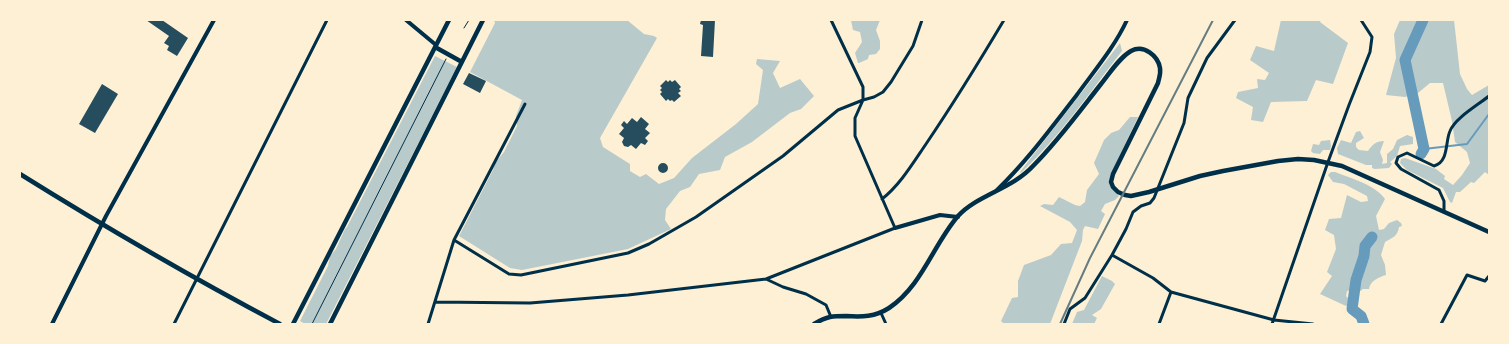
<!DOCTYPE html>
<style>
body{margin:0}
#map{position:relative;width:1509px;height:344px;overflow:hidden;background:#fdf0d5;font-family:"Nunito Sans",sans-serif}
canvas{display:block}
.frame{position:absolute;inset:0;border:21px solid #fdf0d5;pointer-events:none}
</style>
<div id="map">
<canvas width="1509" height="344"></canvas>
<div class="frame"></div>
</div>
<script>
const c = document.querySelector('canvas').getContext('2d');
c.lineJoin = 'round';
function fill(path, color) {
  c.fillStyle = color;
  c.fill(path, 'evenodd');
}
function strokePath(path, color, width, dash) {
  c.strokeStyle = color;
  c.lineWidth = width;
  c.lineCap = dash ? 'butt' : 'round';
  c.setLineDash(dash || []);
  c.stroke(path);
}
fill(new Path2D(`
 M494 20H627L644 34 654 36 657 38 600 138 603 147 630 164V171L640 177 646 174 659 184 674 178 692 158 736 124 758 104 763 70 756 64 757 59 780 61 773 73 780 88 800 79 814 96 801 109 790 113 752 142 725 157 720 170 699 174 690 187 680 191 666 209 665 220 671 229 628 249 522 270 510 268 459 236 493 170 495 163 504 152 517 126 516 116 522 100 470 72 495 23Z
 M851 20H880L876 30 880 41V49L876 54 869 55 868 59 859 63H858L855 53 862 42 860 32 853 30Z
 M1281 20H1321L1320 22 1348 43 1333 84 1316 80 1307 101 1271 102 1263 122 1251 120 1253 107 1236 98 1238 92 1258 88 1257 79 1265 80 1269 73 1250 60 1256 46 1274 51Z
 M1400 20H1454L1460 74 1467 89 1472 95 1489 85V175L1485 172 1474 183 1471 182 1460 192H1456L1452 203 1450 202 1443 188 1407 170 1400 163 1401 159 1405 158 1436 169 1445 176 1444 179 1453 185 1462 175 1470 163 1467 152 1455 142 1452 121 1443 83H1430L1418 93 1405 97 1386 95 1396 58 1394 34Z
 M1120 43 1122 51C1090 92 1059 137 1021 173L1020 172Z
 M435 56 457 67 326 324H305L300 321 328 266 330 256 336 249 345 229 347 227Z
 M1130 117H1138L1111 174 1110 182 1119 196 1115 200 1105 204 1101 211 1105 214 1098 229 1085 226 1083 230 1082 241 1050 324H1004L1001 321 1012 298 1018 297V281L1024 265 1051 255 1061 244 1072 243 1077 230 1070 222 1040 206 1044 204 1053 205 1059 197 1075 205 1080 206 1085 202 1087 190 1099 174 1094 163 1104 140 1111 133 1119 130Z
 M1360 131 1364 138 1356 143V147L1359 150 1368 151C1372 145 1376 141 1384 141L1380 152 1383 160 1382 164 1387 163V154L1393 149 1397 140 1407 135 1413 137V144L1400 146 1397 156 1390 162 1392 164 1389 168 1375 169 1372 168V165H1366L1338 154 1337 148 1341 140 1351 143 1356 132Z
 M1330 140 1331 146 1330 150H1323L1320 154 1313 153 1311 151 1313 144 1319 145 1321 141Z
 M1331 172H1335C1352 179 1374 184 1385 199L1376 216 1379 230 1384 229 1389 223 1397 220 1401 223 1402 226 1399 227C1398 236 1392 238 1385 242L1381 255 1385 265 1386 275C1379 277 1370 281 1369 289H1363L1359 292 1353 290 1347 291 1346 296 1352 302 1346 306 1320 294 1332 276 1327 272 1336 249 1334 235 1325 230 1329 219 1341 218 1347 195 1361 202 1368 201 1367 196 1344 184 1333 182 1328 175Z
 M1102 276 1112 281 1115 284 1101 309 1092 315 1097 318 1094 324H1072L1077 312 1084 310Z`), '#b9caca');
strokePath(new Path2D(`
 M1424 149 1467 144 1489 114`), '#669bbc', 2);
strokePath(new Path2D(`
 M1421 154 1424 149 1405 60 1423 20
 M1364 324 1361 316 1352 309 1356 280 1364 256 1365 246 1372 237`), '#669bbc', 11);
fill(new Path2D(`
 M146 20H162L188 38 177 56 167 50 169 46 164 43 169 36Z
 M701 20H715L713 57 701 56 703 25 700 24Z
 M469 73 486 81 480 93 463 84Z
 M666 80 668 82 670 80 672 82 675 80 681 87 679 89 681 91 678 93 681 96 674 102 672 100 670 101 668 99 666 101 660 94 662 92 660 90 662 88 660 86Z
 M102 84 118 94 95 133 79 124Z
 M641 117 649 124 645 129 650 133 645 138 648 141 645 145 641 143 636 149 631 145 628 147 624 146 622 142 624 138 619 134 624 128 621 125 624 121 627 124 632 118 637 122Z
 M658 168a5 5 0 1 1 10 0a5 5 0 1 1-10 0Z`), '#264d5e');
strokePath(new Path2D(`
 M464 28 469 20
 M312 324 446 59`), '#003049', 1);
strokePath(new Path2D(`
 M882 199C900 185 913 163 926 144 953 104 979 62 1004 20
 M1444 212V201L1439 190 1401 169 1396 163 1398 157 1407 153 1434 166C1449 162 1445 142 1450 131 1455 118 1478 105 1489 96
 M454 240 509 274 521 275 628 253 649 244 696 217 783 156 838 110 863 100 874 97 883 92 891 82 913 46 922 20
 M1112 255 1153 278 1171 292 1274 320 1313 324
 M766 279 783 287 806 294 826 305 831 317
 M435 302 530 303 628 295 766 279 895 228 855 136V118L863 100V87L831 20
 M881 313 886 324
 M174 324 327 20
 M428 324 454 240 525 104
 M1064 324 1070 309 1085 298 1112 255 1126 229 1133 212 1141 206 1150 203 1154 198 1184 123 1188 98 1207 58 1235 20
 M1159 324 1171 292
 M1272 324 1328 162 1349 105 1370 52 1372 37 1361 20
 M1441 324 1467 275 1485 281 1489 276`), '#003049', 3);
strokePath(new Path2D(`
 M406 20 436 45
 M997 190C1027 161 1051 128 1076 96 1094 71 1114 48 1127 20
 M895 228 940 215 958 217
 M52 324 106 216 214 20`), '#003049', 4);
strokePath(new Path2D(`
 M435 47 462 62
 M20 174C105 227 191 277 280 324
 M293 324 449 20
 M330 324 483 20
 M814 324C819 321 825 318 830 317 835 316 841 316 846 316 862 317 875 317 889 308 922 286 933 245 958 216 977 195 1012 189 1033 166 1058 141 1079 112 1101 84 1110 73 1119 58 1131 51 1144 44 1158 56 1160 68 1161 74 1159 78 1158 83L1113 174 1111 182 1113 187 1118 192 1125 195 1131 196 1149 192 1200 176 1223 171 1278 161 1298 159 1314 160 1342 166 1489 232`), '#003049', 4.5);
strokePath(new Path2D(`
 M1060 324 1090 258 1213 20`), '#657d81', 2);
</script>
